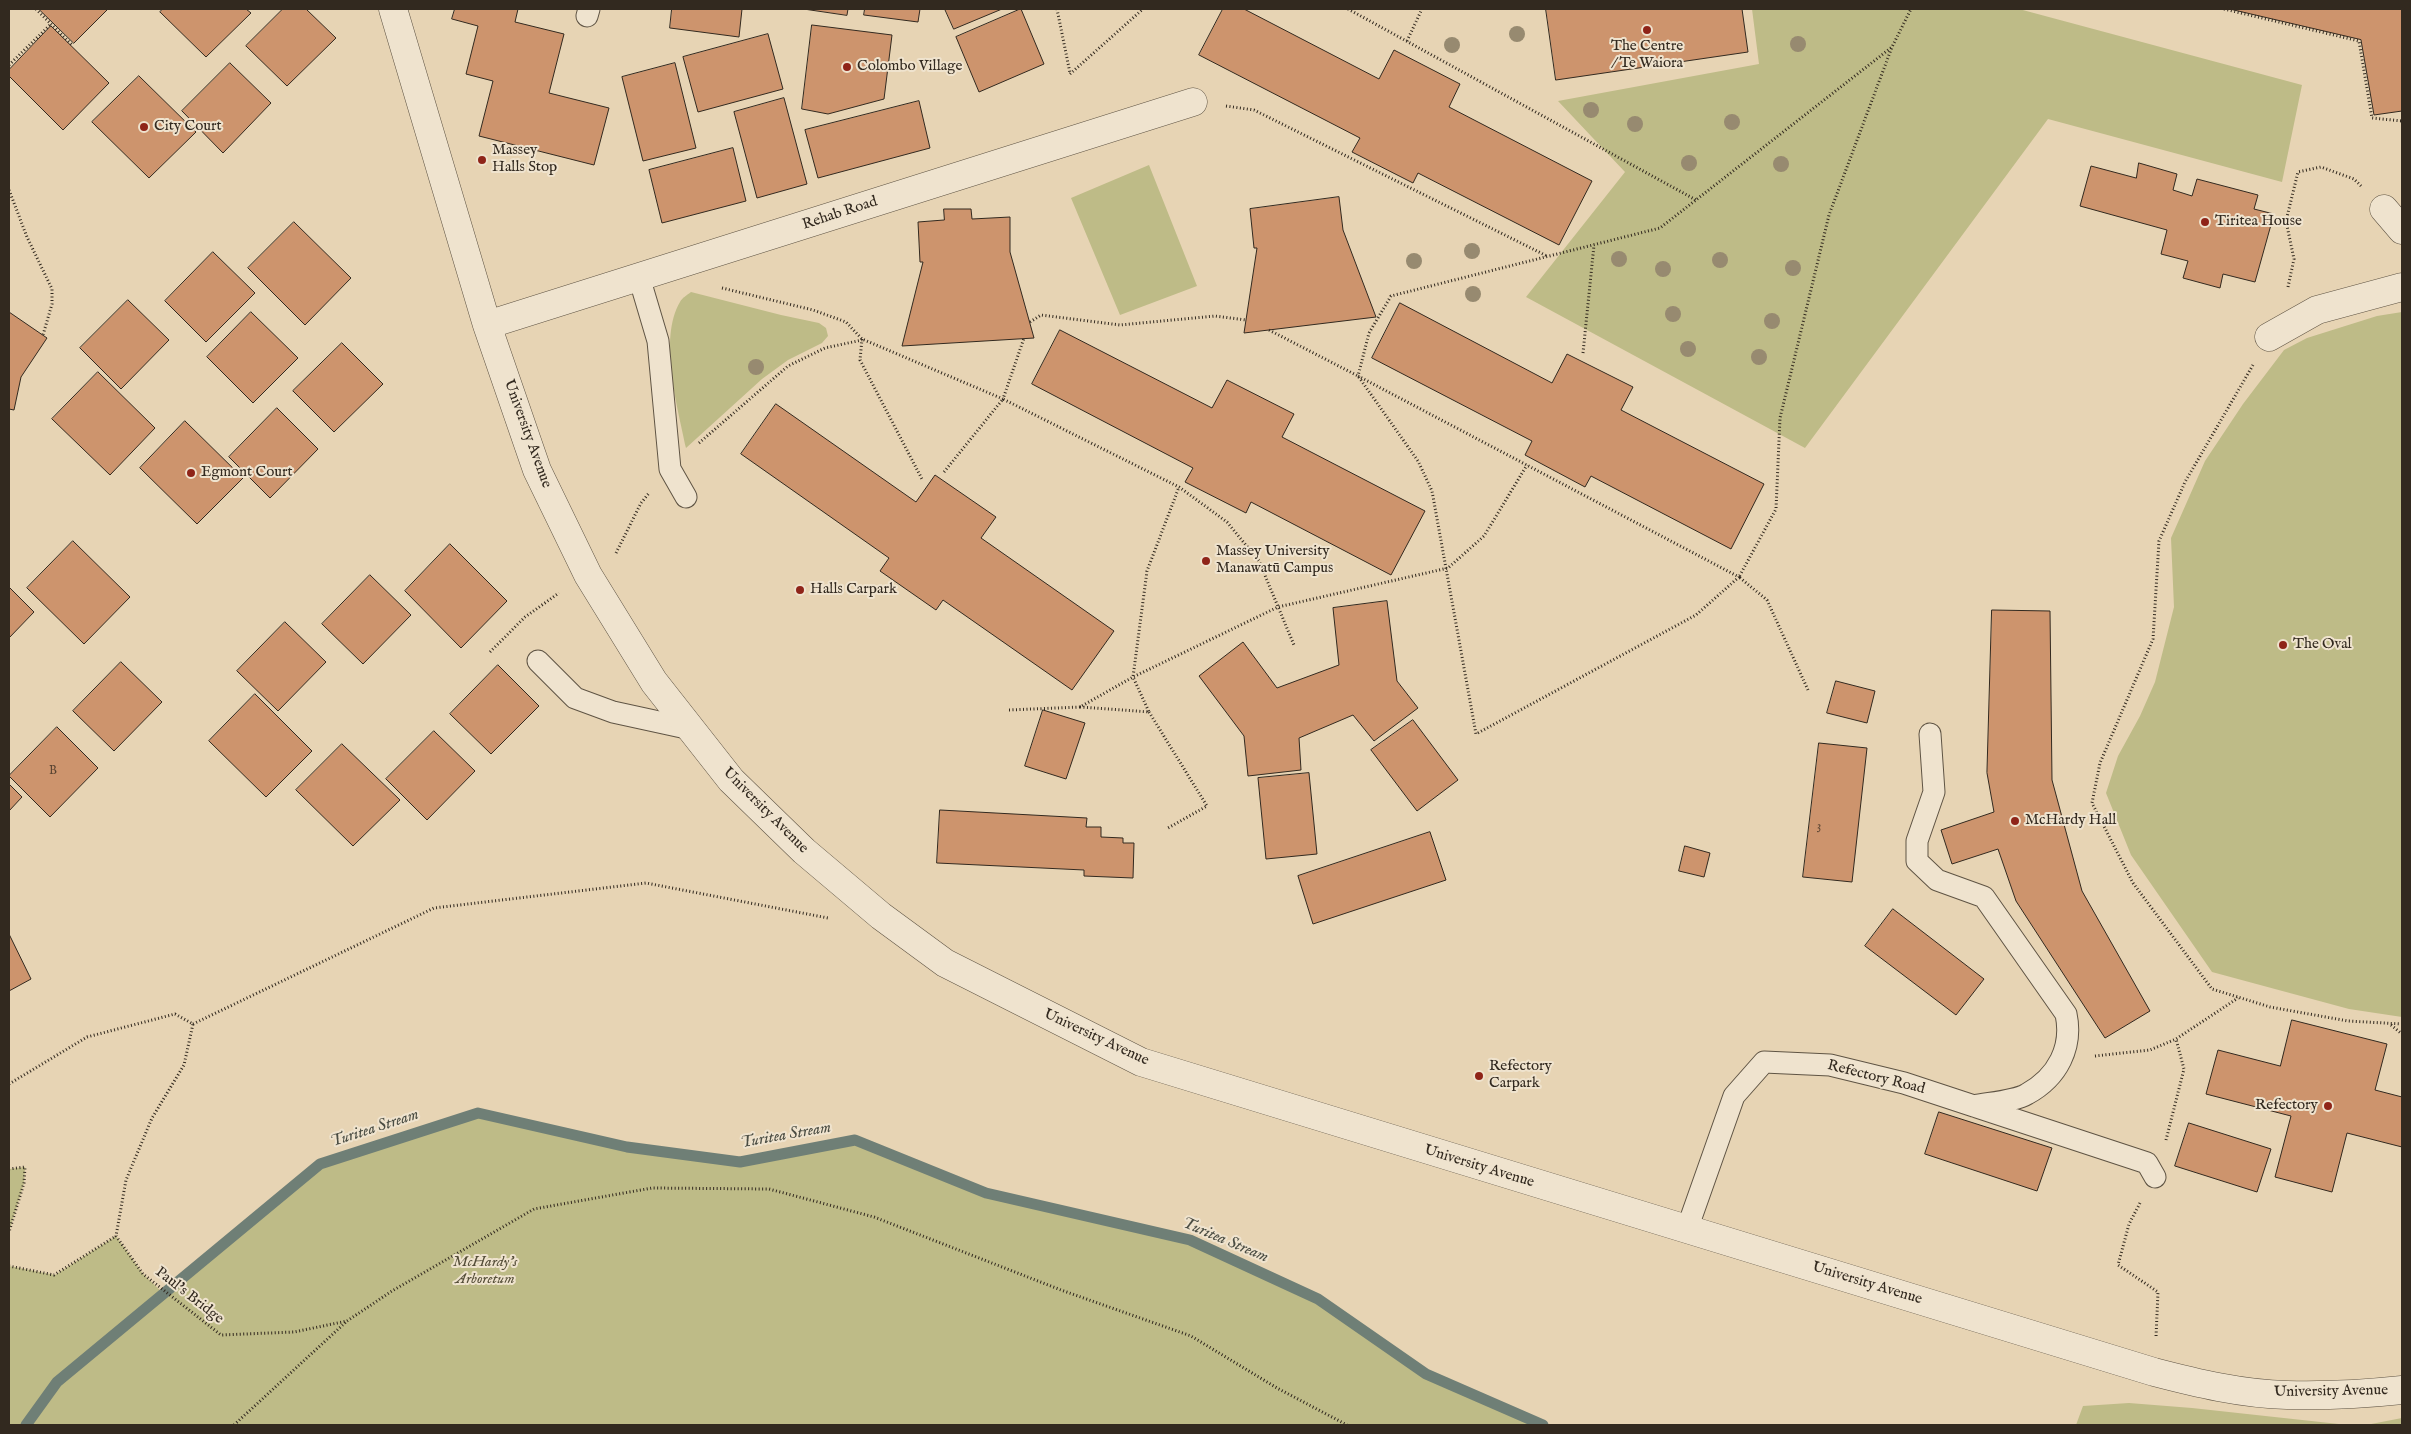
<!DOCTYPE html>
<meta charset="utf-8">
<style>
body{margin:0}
#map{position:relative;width:2411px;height:1434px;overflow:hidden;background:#e7d4b4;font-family:"IM FELL English",serif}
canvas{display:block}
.frame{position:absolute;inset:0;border:10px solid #32291f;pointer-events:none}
</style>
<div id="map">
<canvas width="2411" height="1434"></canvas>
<div class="frame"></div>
</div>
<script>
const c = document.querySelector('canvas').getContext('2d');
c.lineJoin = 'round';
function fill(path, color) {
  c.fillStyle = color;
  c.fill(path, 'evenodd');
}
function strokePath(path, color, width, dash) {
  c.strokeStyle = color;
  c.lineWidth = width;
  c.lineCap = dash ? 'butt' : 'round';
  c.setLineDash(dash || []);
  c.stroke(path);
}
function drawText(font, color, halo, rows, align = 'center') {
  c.font = font + ' "IM FELL English",serif';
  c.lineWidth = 4;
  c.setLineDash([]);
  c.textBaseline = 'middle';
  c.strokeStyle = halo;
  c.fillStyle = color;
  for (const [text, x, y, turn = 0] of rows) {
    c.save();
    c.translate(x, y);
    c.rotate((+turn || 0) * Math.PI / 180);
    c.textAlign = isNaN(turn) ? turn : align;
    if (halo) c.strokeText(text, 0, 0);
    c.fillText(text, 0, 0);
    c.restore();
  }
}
fill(new Path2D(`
 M1752 9H2019L2302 85 2282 182 2048 119 1805 448 1526 297 1625 172 1558 101 1759 64Z
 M1149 165 1197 286 1120 315 1071 198Z
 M691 292 781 315 819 323 826 328 828 336 822 343 788 360 762 379 686 448C678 408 658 339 680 302 682 298 687 295 691 292Z
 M2402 312V1017L2349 1009 2212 972 2131 855 2106 793 2118 756 2140 716 2155 682 2174 607 2171 538 2205 461 2243 404 2284 350 2307 338 2377 316Z
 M478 1113 627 1147 740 1162 855 1140 986 1193 1190 1240 1318 1299 1426 1374 1543 1425H9V1266L55 1275 116 1236 143 1274 164 1294 320 1164Z
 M25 1167 24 1183 9 1232V1169Z
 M2129 1403 2192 1408 2348 1425H2076L2083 1406Z
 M2402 1418V1425H2366Z`), '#bebb87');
strokePath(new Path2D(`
 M26 1425 57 1382 320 1164 478 1113 627 1147 740 1162 855 1140 986 1193 1190 1240 1318 1299 1426 1374 1543 1425`), '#6f7f76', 11);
const building = new Path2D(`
 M39 9H108L74 43Z
 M163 9H246L251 13 206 57 160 12Z
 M283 9H306L336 38 287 86 246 46Z
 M455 9H518L515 22 564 34 549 93 609 108 594 165 479 136 493 81 466 74 478 26 452 19Z
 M672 9H742L739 37 670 28Z
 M804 9H848L847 15Z
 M865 9H920L918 22 864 15Z
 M945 9H1002L954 29Z
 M1021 9 1044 64 979 92 956 37Z
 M1223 9H1244L1379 79 1394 50 1460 84 1449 107 1592 181 1559 245 1418 173 1413 183 1352 152 1360 138 1199 55Z
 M1546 9H1742L1748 52 1556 80Z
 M2230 9H2402V111L2374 115 2361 40Z
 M812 25 892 35 884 99 828 114 802 109Z
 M51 26 109 83 63 130 9 76V70Z
 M768 34 783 89 698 112 683 57Z
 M230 63 271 103 223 153 182 111Z
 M675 63 696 148 643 161 622 77Z
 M139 76 196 132 149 178 92 122Z
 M784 98 807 184 757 198 734 112Z
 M919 101 930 148 818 178 805 130Z
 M733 148 746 201 662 223 649 170Z
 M2139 163 2177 174 2173 190 2192 196 2197 179 2258 195 2254 209 2274 214 2255 282 2223 274 2220 288 2183 278 2188 261 2161 254 2167 230 2080 206 2091 166 2136 178Z
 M1339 197 1343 230 1376 317 1244 333 1257 248H1254L1250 209Z
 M944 209H971L972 219 1010 217V252L1034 338 902 346 923 262H920L918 222 944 220Z
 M294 222 351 278 305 325 248 268Z
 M213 252 255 293 206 342 165 301Z
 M128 300 169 340 121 389 80 348Z
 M1400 303 1552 383 1567 354 1633 387 1621 410 1764 484 1731 549 1591 476 1585 487 1525 455 1532 441 1372 358Z
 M9 312 47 338 21 377 14 410 9 409Z
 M251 312 298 358 253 403 207 357Z
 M1060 330 1212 408 1227 380 1294 414 1282 437 1425 511 1391 575 1251 502 1246 513 1185 482 1193 468 1032 384Z
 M342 343 383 384 334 432 293 391Z
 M98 372 155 428 110 475 52 419Z
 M776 404 916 502 935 475 996 517 981 538 1114 631 1072 690 943 600 936 610 880 571 889 558 741 454Z
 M277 408 318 449 270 498 229 457Z
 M185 421 243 478 197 524 140 468Z
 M73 541 130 597 84 644 27 588Z
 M450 544 507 601 461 648 405 591Z
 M370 575 411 615 363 664 322 624Z
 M9 587 34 612 9 638Z
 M1387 601 1397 681 1418 708 1374 741 1353 715 1299 738 1301 770 1248 776 1244 736 1199 676 1243 642 1277 688 1339 665 1333 608Z
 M1992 610 2050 611 2052 780 2082 891 2150 1011 2105 1038 2016 901 1998 849 1952 864 1941 830 1994 812 1987 773Z
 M285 622 326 662 278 711 237 671Z
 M121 662 162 702 114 751 73 711Z
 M498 665 539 706 491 754 450 714Z
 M1836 681 1875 691 1867 723 1827 713Z
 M255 694 312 751 266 797 209 741Z
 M1043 710 1085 723 1066 779 1025 766Z
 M1413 720 1458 780 1417 811 1371 750Z
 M57 727 98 768 50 817 9 776Z
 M434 731 475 771 427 820 386 779Z
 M1819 743 1867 748 1852 882 1803 877Z
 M342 744 400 800 353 846 296 790Z
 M1309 773 1317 854 1266 859 1258 778Z
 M9 784 22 797 9 811Z
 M940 810 1087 818 1086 827H1101V837L1123 838V843H1134L1133 878 1084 876V870L937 863Z
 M1430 832 1446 880 1313 924 1298 876Z
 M1685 846 1710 853 1704 877 1679 871Z
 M1893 909 1984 979 1956 1015 1865 946Z
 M9 934 31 979 9 991Z
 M2292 1020 2387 1044 2375 1090 2402 1097V1147L2347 1133 2332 1192 2275 1177 2291 1116 2206 1094 2218 1050 2280 1066Z
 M1939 1112 2052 1148 2037 1191 1925 1154Z
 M2189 1123 2271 1149 2257 1192 2175 1166Z`);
fill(building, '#cd946d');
strokePath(building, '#32291f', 1);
const service = new Path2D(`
 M587 16 589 9
 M639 277 658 341 670 469 686 497
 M538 661 575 698 613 712 691 729
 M1930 734 1934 792 1917 841V861L1937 880 1984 897 2066 1014C2073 1047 2058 1077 2027 1094 2016 1101 1988 1103 1974 1106
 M1687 1229 1734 1096 1764 1062 1830 1065 1904 1083 2147 1163 2155 1177`);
const minor = new Path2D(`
 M393 9 487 325 537 470 588 575 654 682 731 780 804 851 881 916 945 963 1141 1062 2154 1372C2196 1383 2242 1394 2287 1395 2325 1396 2364 1394 2402 1390
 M2384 209 2402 230
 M487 325 1193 102
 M2269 337 2317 310 2402 287`);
strokePath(service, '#5f5444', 23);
strokePath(minor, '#5f5444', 29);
strokePath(new Path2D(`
 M36 9 72 45
 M1057 9 1070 73
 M1348 9 1696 200
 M2224 9 2359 41 2372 118 2402 121
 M1407 41 1422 9
 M9 65 51 24
 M1070 74 1143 9
 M1226 106 1254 110 1547 256
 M9 190 27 237 52 289V304L43 335
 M2288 287 2294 259 2286 221 2298 172 2321 167 2354 179 2361 186
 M722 288 813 310 846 322 862 339 1003 399 1024 338
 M1030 322 1041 315 1120 325 1215 316 1246 320
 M1269 330 1358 376 1418 461 1432 491 1476 734 1696 615 1739 577 1358 376 1369 333 1391 296 1660 228 1892 47 1911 9
 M862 339 860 360 923 481
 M1583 353 1594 245
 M2253 365 2185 482 2159 541 2153 639 2100 763 2092 803 2133 883 2212 989 2270 1007 2348 1021 2402 1024
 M699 443 788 366 825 348 862 340
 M944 472 1003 399 1179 487 1227 522 1259 561 1294 645
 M616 553 641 503 649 493
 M490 652 525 617 559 593
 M1808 690 1767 600 1739 577 1776 509 1780 418 1829 215 1892 47
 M1080 707 1149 712 1133 677 1278 607 1448 568 1484 536 1527 465
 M1009 710 1080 707 1133 677 1147 571 1179 487
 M1149 712 1207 806 1168 828
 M193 1024 434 908 646 883 828 918
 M2391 1025 2402 1034
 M2095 1056 2150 1050 2176 1039 2238 998
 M9 1084 87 1037 175 1014 193 1024 184 1065 152 1118 126 1180 116 1236 143 1274 221 1335 294 1332 347 1321 392 1291 534 1209 652 1188 769 1189 874 1217 1061 1290 1191 1336 1277 1388 1347 1425
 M2166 1140 2184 1069 2176 1039
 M9 1169 25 1167 24 1183 9 1232
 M2140 1203 2129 1224 2118 1265 2158 1292 2156 1337
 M9 1266 54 1275 116 1236
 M234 1425 347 1321`), '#32291f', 3, [1, 2.5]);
strokePath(service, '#efe3ce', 21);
strokePath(minor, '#efe3ce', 28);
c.fillStyle = '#978a70';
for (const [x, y] of [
 [1517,34],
 [1798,44],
 [1452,45],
 [1591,110],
 [1732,122],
 [1635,124],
 [1689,163],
 [1781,164],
 [1472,251],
 [1619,259],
 [1720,260],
 [1414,261],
 [1793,268],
 [1663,269],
 [1473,294],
 [1673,314],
 [1772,321],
 [1688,349],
 [1759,357],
 [756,367]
]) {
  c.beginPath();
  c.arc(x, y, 8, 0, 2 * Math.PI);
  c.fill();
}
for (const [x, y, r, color] of [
 [1647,30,5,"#8f2418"],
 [847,67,5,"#8f2418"],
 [144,127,5,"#8f2418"],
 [482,160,5,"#8f2418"],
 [2205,222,5,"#8f2418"],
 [191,473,5,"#8f2418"],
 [1206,561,5,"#8f2418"],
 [800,590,5,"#8f2418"],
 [2283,645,5,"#8f2418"],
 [2015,821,5,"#8f2418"],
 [1479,1076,5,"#8f2418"],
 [2328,1106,5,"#8f2418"]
]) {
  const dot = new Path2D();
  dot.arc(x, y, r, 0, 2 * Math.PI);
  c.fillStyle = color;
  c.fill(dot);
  strokePath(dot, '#efe3ce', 2);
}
drawText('12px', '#594432', null, [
 ["B",53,772],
 ["3",1819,827]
]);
drawText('15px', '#32291f', '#efe3ce', [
 ["The Centre",1647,47,"center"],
 ["/ Te Waiora",1647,64,"center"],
 ["Colombo Village",857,67],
 ["City Court",154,127],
 ["Massey",492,151],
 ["Halls Stop",492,168],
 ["Tiritea House",2215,222],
 ["Egmont Court",201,473],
 ["Massey University",1216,552],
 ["Manawatū Campus",1216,569],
 ["Halls Carpark",810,590],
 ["The Oval",2293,645],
 ["McHardy Hall",2025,821],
 ["Refectory",1489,1067],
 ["Carpark",1489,1084],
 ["Refectory",2318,1106,"right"]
], 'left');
drawText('15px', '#32291f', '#efe3ce', [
 ["Rehab Road",840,214,-18],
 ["University Avenue",527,434,70],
 ["University Avenue",765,811,45],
 ["University Avenue",1096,1038,25],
 ["Refectory Road",1876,1078,14],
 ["University Avenue",1479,1167,17],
 ["University Avenue",1867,1284,17],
 ["Paul's Bridge",189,1296,38],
 ["University Avenue",2331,1392,-1]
]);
drawText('italic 15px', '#554e39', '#efe3ce', [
 ["McHardy's",485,1263],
 ["Arboretum",485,1280]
]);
drawText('italic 16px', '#4b4d43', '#efe3ce', [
 ["Turitea Stream",375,1129,-18],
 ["Turitea Stream",786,1136,-10],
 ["Turitea Stream",1225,1241,23]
]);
</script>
